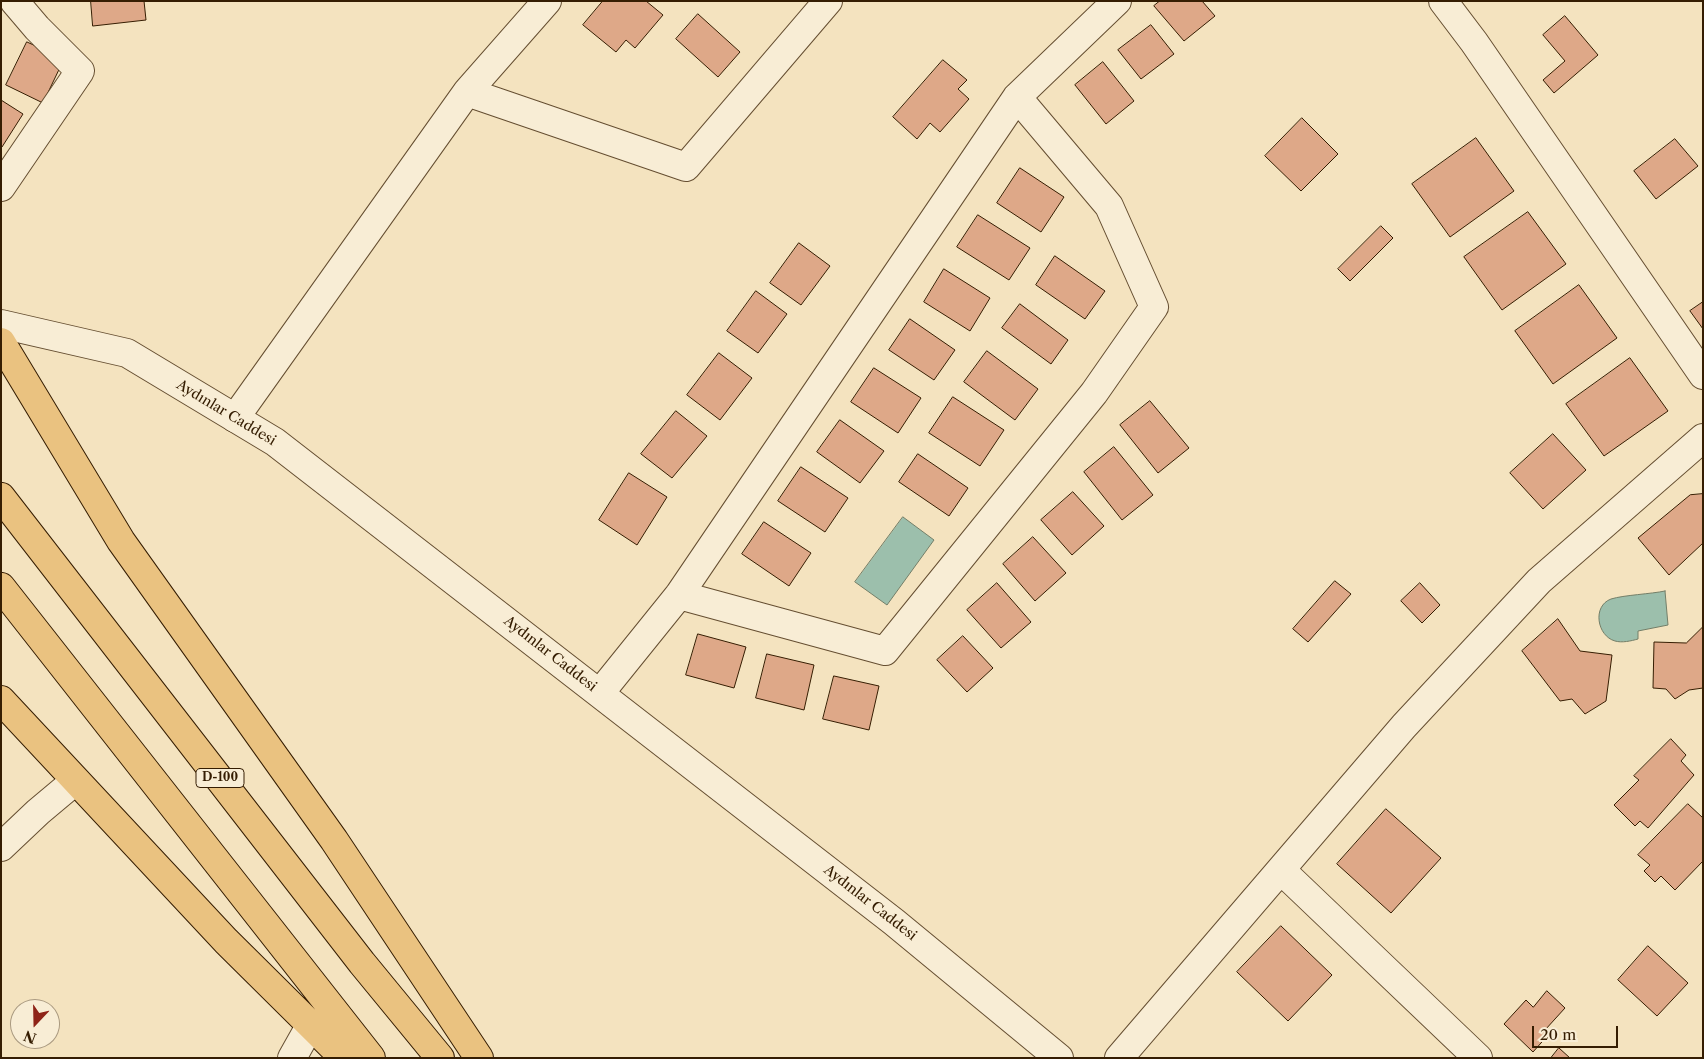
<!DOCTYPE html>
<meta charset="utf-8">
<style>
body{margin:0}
#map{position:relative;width:1704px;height:1059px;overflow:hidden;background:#f4e3bf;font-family:"Libre Caslon Text",serif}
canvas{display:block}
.frame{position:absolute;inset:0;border:2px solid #351d02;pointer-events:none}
.north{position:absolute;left:10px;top:999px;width:50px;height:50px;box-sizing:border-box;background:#f8edd5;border:1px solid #aa9a81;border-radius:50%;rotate:201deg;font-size:14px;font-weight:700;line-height:20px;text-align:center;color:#351d02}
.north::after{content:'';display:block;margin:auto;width:18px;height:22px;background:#8f2418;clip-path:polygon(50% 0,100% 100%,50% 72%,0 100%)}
.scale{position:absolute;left:1532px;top:1026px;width:86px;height:22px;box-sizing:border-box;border:2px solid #351d02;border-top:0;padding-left:6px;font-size:15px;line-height:18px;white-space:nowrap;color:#351d02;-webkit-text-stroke:4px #f8edd5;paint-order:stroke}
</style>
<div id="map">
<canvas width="1704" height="1059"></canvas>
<div class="frame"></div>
<div class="north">N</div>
<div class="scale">20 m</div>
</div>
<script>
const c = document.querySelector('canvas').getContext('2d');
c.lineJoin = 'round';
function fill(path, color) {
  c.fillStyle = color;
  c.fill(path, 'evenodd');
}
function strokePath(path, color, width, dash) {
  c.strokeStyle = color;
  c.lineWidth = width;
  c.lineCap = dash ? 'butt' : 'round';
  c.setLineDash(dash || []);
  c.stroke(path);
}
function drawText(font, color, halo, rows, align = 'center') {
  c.font = font + ' "Libre Caslon Text",serif';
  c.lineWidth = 4;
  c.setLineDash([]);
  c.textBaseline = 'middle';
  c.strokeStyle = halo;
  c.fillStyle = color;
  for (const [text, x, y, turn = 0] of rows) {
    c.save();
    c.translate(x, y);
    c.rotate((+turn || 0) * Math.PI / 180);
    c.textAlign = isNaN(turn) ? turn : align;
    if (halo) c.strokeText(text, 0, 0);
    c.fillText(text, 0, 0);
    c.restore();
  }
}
const water = new Path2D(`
 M903 517 934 540 887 605 855 582Z
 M1665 591 1668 625 1638 631V639C1631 641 1622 643 1615 641 1597 636 1592 606 1611 599 1624 595 1651 594 1665 591Z`);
fill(water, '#9cbfac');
strokePath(water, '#737e68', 1);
const building = new Path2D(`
 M91 1H144L146 20 93 26Z
 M603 1H646L663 15 635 48 626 40 616 52 583 25Z
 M1160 1H1202L1215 16 1184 41 1154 6Z
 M698 14 740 52 718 77 676 39Z
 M1565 16 1598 55 1554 93 1543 80 1565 61 1543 35Z
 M1151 25 1174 54 1141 79 1118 50Z
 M27 42 64 59 43 103 6 85Z
 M943 60 967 80 958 89 969 99 940 132 930 123 917 139 893 117Z
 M1103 62 1134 101 1106 124 1075 85Z
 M1 100 23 114 2 147H1Z
 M1302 118 1338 154 1301 191 1265 156Z
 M1476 138 1514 191 1450 237 1412 184Z
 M1675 139 1698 166 1656 199 1634 171Z
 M1020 168 1064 197 1041 232 997 203Z
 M1528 212 1566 264 1502 310 1464 257Z
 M978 215 1030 248 1009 280 957 247Z
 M1381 226 1393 238 1350 281 1338 269Z
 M799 243 830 266 801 305 770 283Z
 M1055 256 1105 291 1085 319 1036 285Z
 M944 269 990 298 970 331 924 302Z
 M1579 285 1617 338 1553 384 1515 331Z
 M756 291 787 314 758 353 727 331Z
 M1703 302V329L1690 311Z
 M1020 304 1068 340 1051 364 1002 328Z
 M910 319 955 350 934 380 889 350Z
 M987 351 1038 389 1015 420 964 382Z
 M719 353 752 378 720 420 687 395Z
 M1630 358 1668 411 1604 456 1566 404Z
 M874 368 921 398 898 433 851 402Z
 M953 397 1004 430 980 466 929 433Z
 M1150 401 1189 448 1158 473 1120 425Z
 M676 411 707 436 672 478 641 454Z
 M840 420 884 451 860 483 817 452Z
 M1553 434 1586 470 1543 509 1510 473Z
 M1114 447 1153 495 1122 520 1084 472Z
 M918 454 968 488 949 516 899 482Z
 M801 467 848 498 825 532 778 501Z
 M629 473 667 497 637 545 599 520Z
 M1073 492 1104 526 1072 555 1041 520Z
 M1703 494V543L1669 575 1638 538 1690 495Z
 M764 522 811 553 789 586 742 554Z
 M1033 537 1066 573 1035 601 1003 564Z
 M1335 581 1351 594 1308 642 1293 629Z
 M997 583 1031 622 1001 648 967 610Z
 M1420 583 1440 605 1422 623 1401 601Z
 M1558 619 1580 651 1612 655 1606 701 1585 714 1572 699 1560 701 1522 651Z
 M1703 627V688L1689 690 1675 699 1666 689 1653 688 1654 642 1686 643Z
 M698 634 746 647 734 688 686 675Z
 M963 636 993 668 967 692 937 660Z
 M767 654 814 665 804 710 756 698Z
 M834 676 879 686 869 730 823 719Z
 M1671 739 1686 755 1681 761 1694 775 1648 828 1640 821 1635 826 1614 805 1639 780 1634 776Z
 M1688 804 1703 818V861L1675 890 1661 876 1655 882 1644 871 1650 865 1638 855Z
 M1386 809 1441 858 1391 913 1337 864Z
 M1281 926 1332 975 1288 1021 1237 972Z
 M1648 946 1688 983 1657 1016 1618 980Z
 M1547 991 1565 1008 1545 1030 1549 1034 1533 1052 1504 1024 1526 1000 1533 1007Z
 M1559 1048 1570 1058H1551Z`);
fill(building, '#dea888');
strokePath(building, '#351d02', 1);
const minor = new Path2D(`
 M1443 1 1474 42 1703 375
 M467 92 547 1
 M1 187 80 71 37 28 14 1
 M235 418 467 92 686 167 828 1
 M679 595 885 651 1094 393 1154 307 1109 206 1017 97
 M600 693 679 595 1017 97 1117 1
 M1 847 38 812 75 781
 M1281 870 1478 1058
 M292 1058 310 1026
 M1119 1058 1404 726 1539 581 1703 438`);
const tertiary = new Path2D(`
 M1 324 127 353 275 442 894 922 1059 1058`);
const trunk = new Path2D(`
 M1 342 121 541 334 840 479 1058
 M1 497 362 963 440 1058
 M1 587 371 1058
 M1 700 226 941 344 1058`);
strokePath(minor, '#654e31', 30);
strokePath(tertiary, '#654e31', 30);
strokePath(trunk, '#351d02', 30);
strokePath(minor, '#f8edd5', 28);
strokePath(tertiary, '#f8edd5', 28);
strokePath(trunk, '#eac280', 28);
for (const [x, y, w] of [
 [220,778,48]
]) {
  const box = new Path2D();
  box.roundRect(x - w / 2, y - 9.5, w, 19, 4);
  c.fillStyle = '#f8edd5';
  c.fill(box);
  strokePath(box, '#351d02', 1);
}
drawText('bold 12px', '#351d02', null, [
 ["D-100",220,778]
]);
drawText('14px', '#351d02', '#f8edd5', [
 ["Aydınlar Caddesi",226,413,31],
 ["Aydınlar Caddesi",550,654,38],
 ["Aydınlar Caddesi",870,903,38]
]);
</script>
